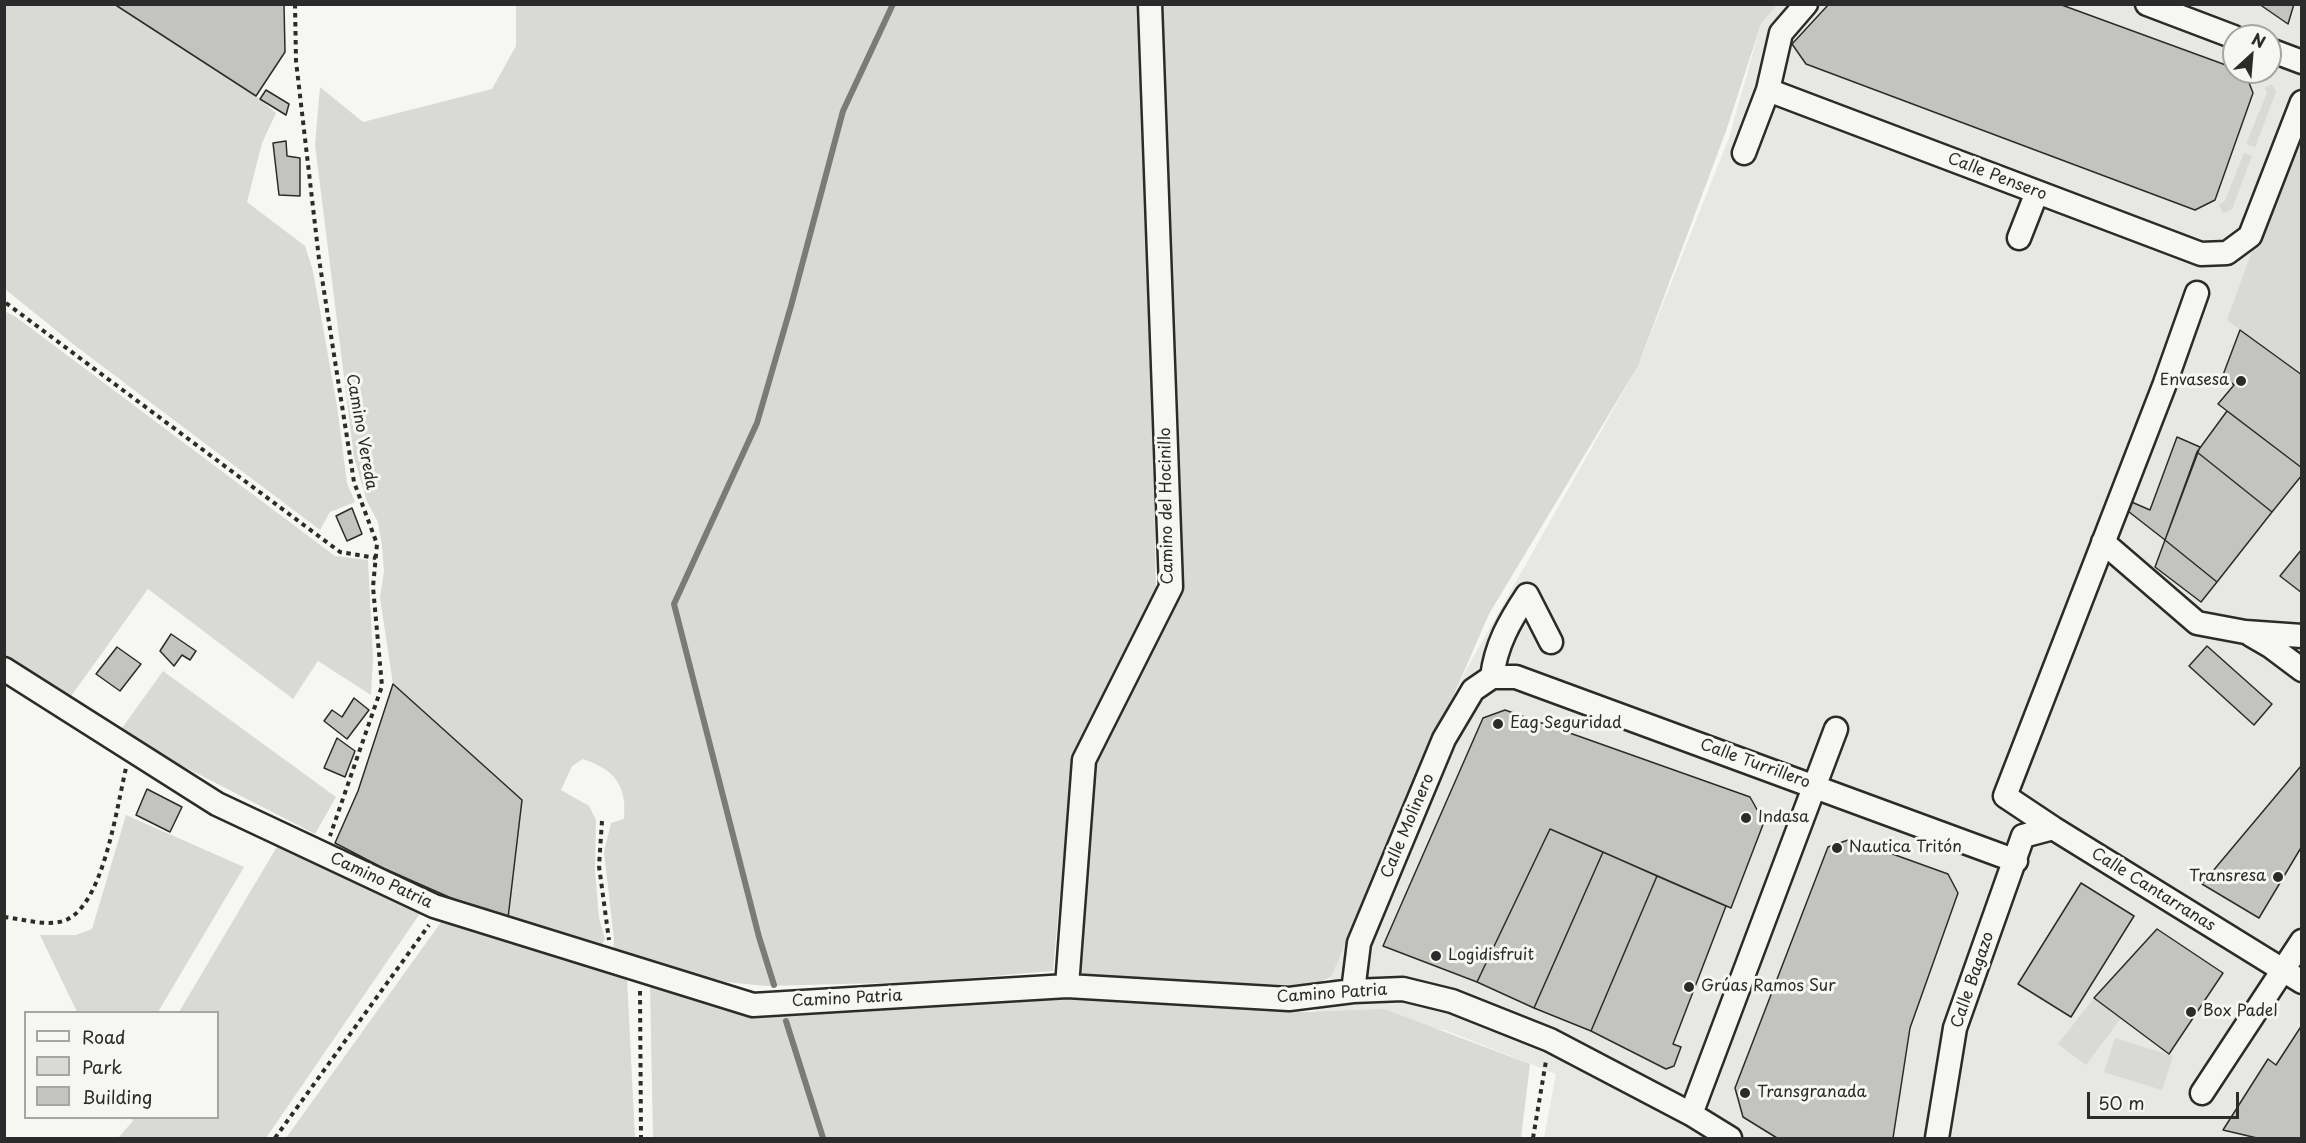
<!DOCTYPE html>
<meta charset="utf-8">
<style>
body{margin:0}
#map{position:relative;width:2306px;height:1143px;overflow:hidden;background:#f6f6f2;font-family:"Playpen Sans",sans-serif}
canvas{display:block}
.frame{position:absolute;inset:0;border:6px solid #2b2b2b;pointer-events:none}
.legend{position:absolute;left:24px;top:1011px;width:195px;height:108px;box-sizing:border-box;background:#f6f6f2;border:2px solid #a5a5a2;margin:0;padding:8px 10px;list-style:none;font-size:18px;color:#2b2b2b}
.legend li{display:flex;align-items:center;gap:12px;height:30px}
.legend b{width:30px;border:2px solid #a5a5a2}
.north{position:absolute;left:2222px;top:24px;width:60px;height:60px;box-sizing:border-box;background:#f6f6f2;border:2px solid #a5a5a2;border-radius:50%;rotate:26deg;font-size:16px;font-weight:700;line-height:24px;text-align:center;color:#2b2b2b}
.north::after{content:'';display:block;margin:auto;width:21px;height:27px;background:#2b2b2b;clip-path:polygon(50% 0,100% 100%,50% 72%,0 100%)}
.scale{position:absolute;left:2087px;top:1092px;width:152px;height:27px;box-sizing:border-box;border:3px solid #2b2b2b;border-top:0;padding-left:8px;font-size:18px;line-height:21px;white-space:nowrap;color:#2b2b2b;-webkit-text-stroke:4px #f6f6f2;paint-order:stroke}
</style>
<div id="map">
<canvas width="2306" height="1143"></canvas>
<div class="frame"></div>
<ul class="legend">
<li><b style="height:8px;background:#f6f6f2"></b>Road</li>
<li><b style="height:16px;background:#d9d9d5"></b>Park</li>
<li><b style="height:16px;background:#c3c3c0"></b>Building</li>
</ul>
<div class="north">N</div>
<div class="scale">50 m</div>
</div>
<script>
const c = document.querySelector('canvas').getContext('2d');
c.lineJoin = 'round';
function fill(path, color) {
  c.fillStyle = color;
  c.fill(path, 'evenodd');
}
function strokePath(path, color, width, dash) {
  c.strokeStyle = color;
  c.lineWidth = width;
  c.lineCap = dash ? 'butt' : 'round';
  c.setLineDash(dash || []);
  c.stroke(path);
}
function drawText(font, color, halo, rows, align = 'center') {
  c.font = font + ' "Playpen Sans",sans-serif';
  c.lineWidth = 6;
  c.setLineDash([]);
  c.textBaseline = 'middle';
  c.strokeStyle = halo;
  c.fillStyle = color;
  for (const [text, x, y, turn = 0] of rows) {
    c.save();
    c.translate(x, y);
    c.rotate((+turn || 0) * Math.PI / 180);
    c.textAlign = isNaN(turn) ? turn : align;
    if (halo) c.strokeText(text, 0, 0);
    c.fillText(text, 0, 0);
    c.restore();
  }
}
fill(new Path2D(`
 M1777 5H2301V1138H1714L1710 1136 1709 1138H1544L1556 1074 1445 1030 1315 1013 1466 670 1638 366 1729 138 1761 24ZM2234 36H2270V72H2234Z`), '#e7e7e3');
fill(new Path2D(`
 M4 5H114L256 96 276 113 262 143 247 202 305 246 313 271 337 406 347 483 355 502 330 512 320 530 73 344 5 289Z
 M516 5H1139L1148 175 1156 590 1073 752 1053 971 922 982 765 986 727 982 613 951 614 940 604 852 611 823 624 819C627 785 615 770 583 759L572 766 561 790 589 806 596 820 595 870 599 918 605 939 601 947 508 918 522 800 393 684 380 598 384 571 382 546 378 522 367 502 354 457 315 145 320 87 363 122 492 89 516 46Z
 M1161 5H1777L1761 24 1726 131 1638 366 1489 614 1331 977 1318 983 1285 985 1075 975 1090 761 1180 589Z
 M2272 84 2276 92 2255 147 2246 144 2267 93 2265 88Z
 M2301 116V375L2227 320Z
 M2244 153 2252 156 2232 209 2223 213 2219 205 2225 201Z
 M4 311 16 317 335 556 368 560 373 658 371 695 318 661 293 699 148 589 69 699 5 658Z
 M163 671 336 797 315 834 167 758 120 731Z
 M126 815 244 867 158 1012H77L40 935H76L92 929Z
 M278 845 421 912 266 1138H118L133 1121 131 1118H218V1012H179Z
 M444 918 627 978 635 1138H286Z
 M650 984 752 1012 1067 996 1306 1012 1384 1009 1530 1064 1521 1138H653Z
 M2094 998 2121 1018 2086 1065 2058 1044Z
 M2115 1038 2173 1056 2162 1090 2104 1072Z`), '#d9d9d5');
strokePath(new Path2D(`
 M774 985 759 937 674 604 757 423 791 306 843 111 893 4
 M786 1021 823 1138`), '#7a7a78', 6);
const building = new Path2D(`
 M114 4H284L285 52 256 96Z
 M1829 4H2059L2234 68V72H2245L2253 93 2215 200 2195 210 1806 64 1792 44Z
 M2259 4H2294L2288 24Z
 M266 90 289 104 286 115 260 99Z
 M286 141 287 156 300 158V196L279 195 273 143Z
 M2240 330 2302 375V468L2218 404 2234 385 2223 375Z
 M2227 411 2302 468V475L2272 512 2197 452Z
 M2177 437 2200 447 2165 540 2124 508 2127 500 2150 510Z
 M2197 452 2272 512 2217 582 2165 540Z
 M352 508 362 534 347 541 336 516Z
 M2165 540 2217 582 2201 602 2155 567Z
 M2302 549V593L2280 576Z
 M171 634 196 651 190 660 182 655 174 666 160 651Z
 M2207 646 2272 704 2254 725 2189 666Z
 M117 647 141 664 120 691 96 674Z
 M393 684 522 800 508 918 467 905 383 868 335 843 358 791Z
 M354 698 369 710 347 739 324 721 332 710 342 717Z
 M1505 710 1750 797 1764 822 1731 908 1550 829 1477 982 1383 946 1483 718Z
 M337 738 355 751 345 777 324 768Z
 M2301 766 2302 846 2259 918 2202 884Z
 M147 789 182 807 170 832 136 815Z
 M1550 829 1603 852 1534 1008 1477 982Z
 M1851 839 1948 874 1958 893 1910 1028 1893 1138H1777L1743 1117 1735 1088 1828 847Z
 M1603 852 1657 876 1591 1031 1534 1008Z
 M1657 876 1726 906 1673 1044 1681 1047 1674 1066 1666 1069 1591 1031Z
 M2081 883 2134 916 2071 1017 2018 984Z
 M2157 929 2223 973 2169 1054 2094 998Z
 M2302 1025V1138H2257L2223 1130 2268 1059 2276 1065Z`);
fill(building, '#c3c3c0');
strokePath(building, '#2b2b2b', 1.5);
const minor = new Path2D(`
 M2147 4 2234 37
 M2270 50 2302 62
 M1768 90 2201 254 2227 253 2250 236 2302 102
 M1744 153 1768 90 1781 33 1806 4
 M2019 238 2037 192
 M2103 542 2197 623 2245 632 2302 636
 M2251 635 2270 646 2302 670
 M4 669 217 804 434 906 753 1005 1067 986 1289 999 1353 991 1403 989 1452 1001 1550 1040 1691 1114 1730 1138
 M1492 677H1516L2016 861
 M1492 677C1496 645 1509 622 1527 595L1551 642
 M2053 828 2005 796 2164 386 2197 293
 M1067 986 1084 760 1171 587 1150 4
 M1353 991 1359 943 1444 739 1473 690 1492 677
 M2202 1093 2302 941
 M1691 1114 1836 729
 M1937 1138 1955 1028 2023 836 2053 828 2302 982`);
strokePath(minor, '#2b2b2b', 27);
strokePath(new Path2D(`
 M295 4 296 61 319 259 354 482 377 544 373 587 382 686 330 836
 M6 303 340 552 376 558
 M602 821 599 866 609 940
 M4 917C22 919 52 928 68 919 104 901 117 806 126 768
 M640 991 641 1138
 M275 1138 429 925
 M1533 1138 1546 1061`), '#2b2b2b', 4, [4.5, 4.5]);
strokePath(minor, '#f6f6f2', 22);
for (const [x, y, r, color] of [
 [2241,381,6,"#2b2b2b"],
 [1498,724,6,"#2b2b2b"],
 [1746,818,6,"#2b2b2b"],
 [1837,848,6,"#2b2b2b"],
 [2278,877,6,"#2b2b2b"],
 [1436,956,6,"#2b2b2b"],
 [1689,987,6,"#2b2b2b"],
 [2191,1012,6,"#2b2b2b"],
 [1745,1093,6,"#2b2b2b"]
]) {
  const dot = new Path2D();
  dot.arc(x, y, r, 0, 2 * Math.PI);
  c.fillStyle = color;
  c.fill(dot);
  strokePath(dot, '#f6f6f2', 2);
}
drawText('16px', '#2b2b2b', '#f6f6f2', [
 ["Calle Pensero",1997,177,21],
 ["Camino Vereda",361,432,80],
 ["Camino del Hocinillo",1167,506,-91],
 ["Calle Turrillero",1755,764,20],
 ["Calle Molinero",1408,826,-67],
 ["Camino Patria",381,881,25],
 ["Calle Cantarranas",2153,890,32],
 ["Calle Bagazo",1973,980,-71],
 ["Camino Patria",1332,994,-4],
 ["Camino Patria",847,999,-3]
]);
drawText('16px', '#2b2b2b', '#f6f6f2', [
 ["Envasesa",2229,381,"right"],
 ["Eag Seguridad",1510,724],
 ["Indasa",1758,818],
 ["Nautica Tritón",1849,848],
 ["Transresa",2266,877,"right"],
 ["Logidisfruit",1448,956],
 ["Grúas Ramos Sur",1701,987],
 ["Box Padel",2203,1012],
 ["Transgranada",1757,1093]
], 'left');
</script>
